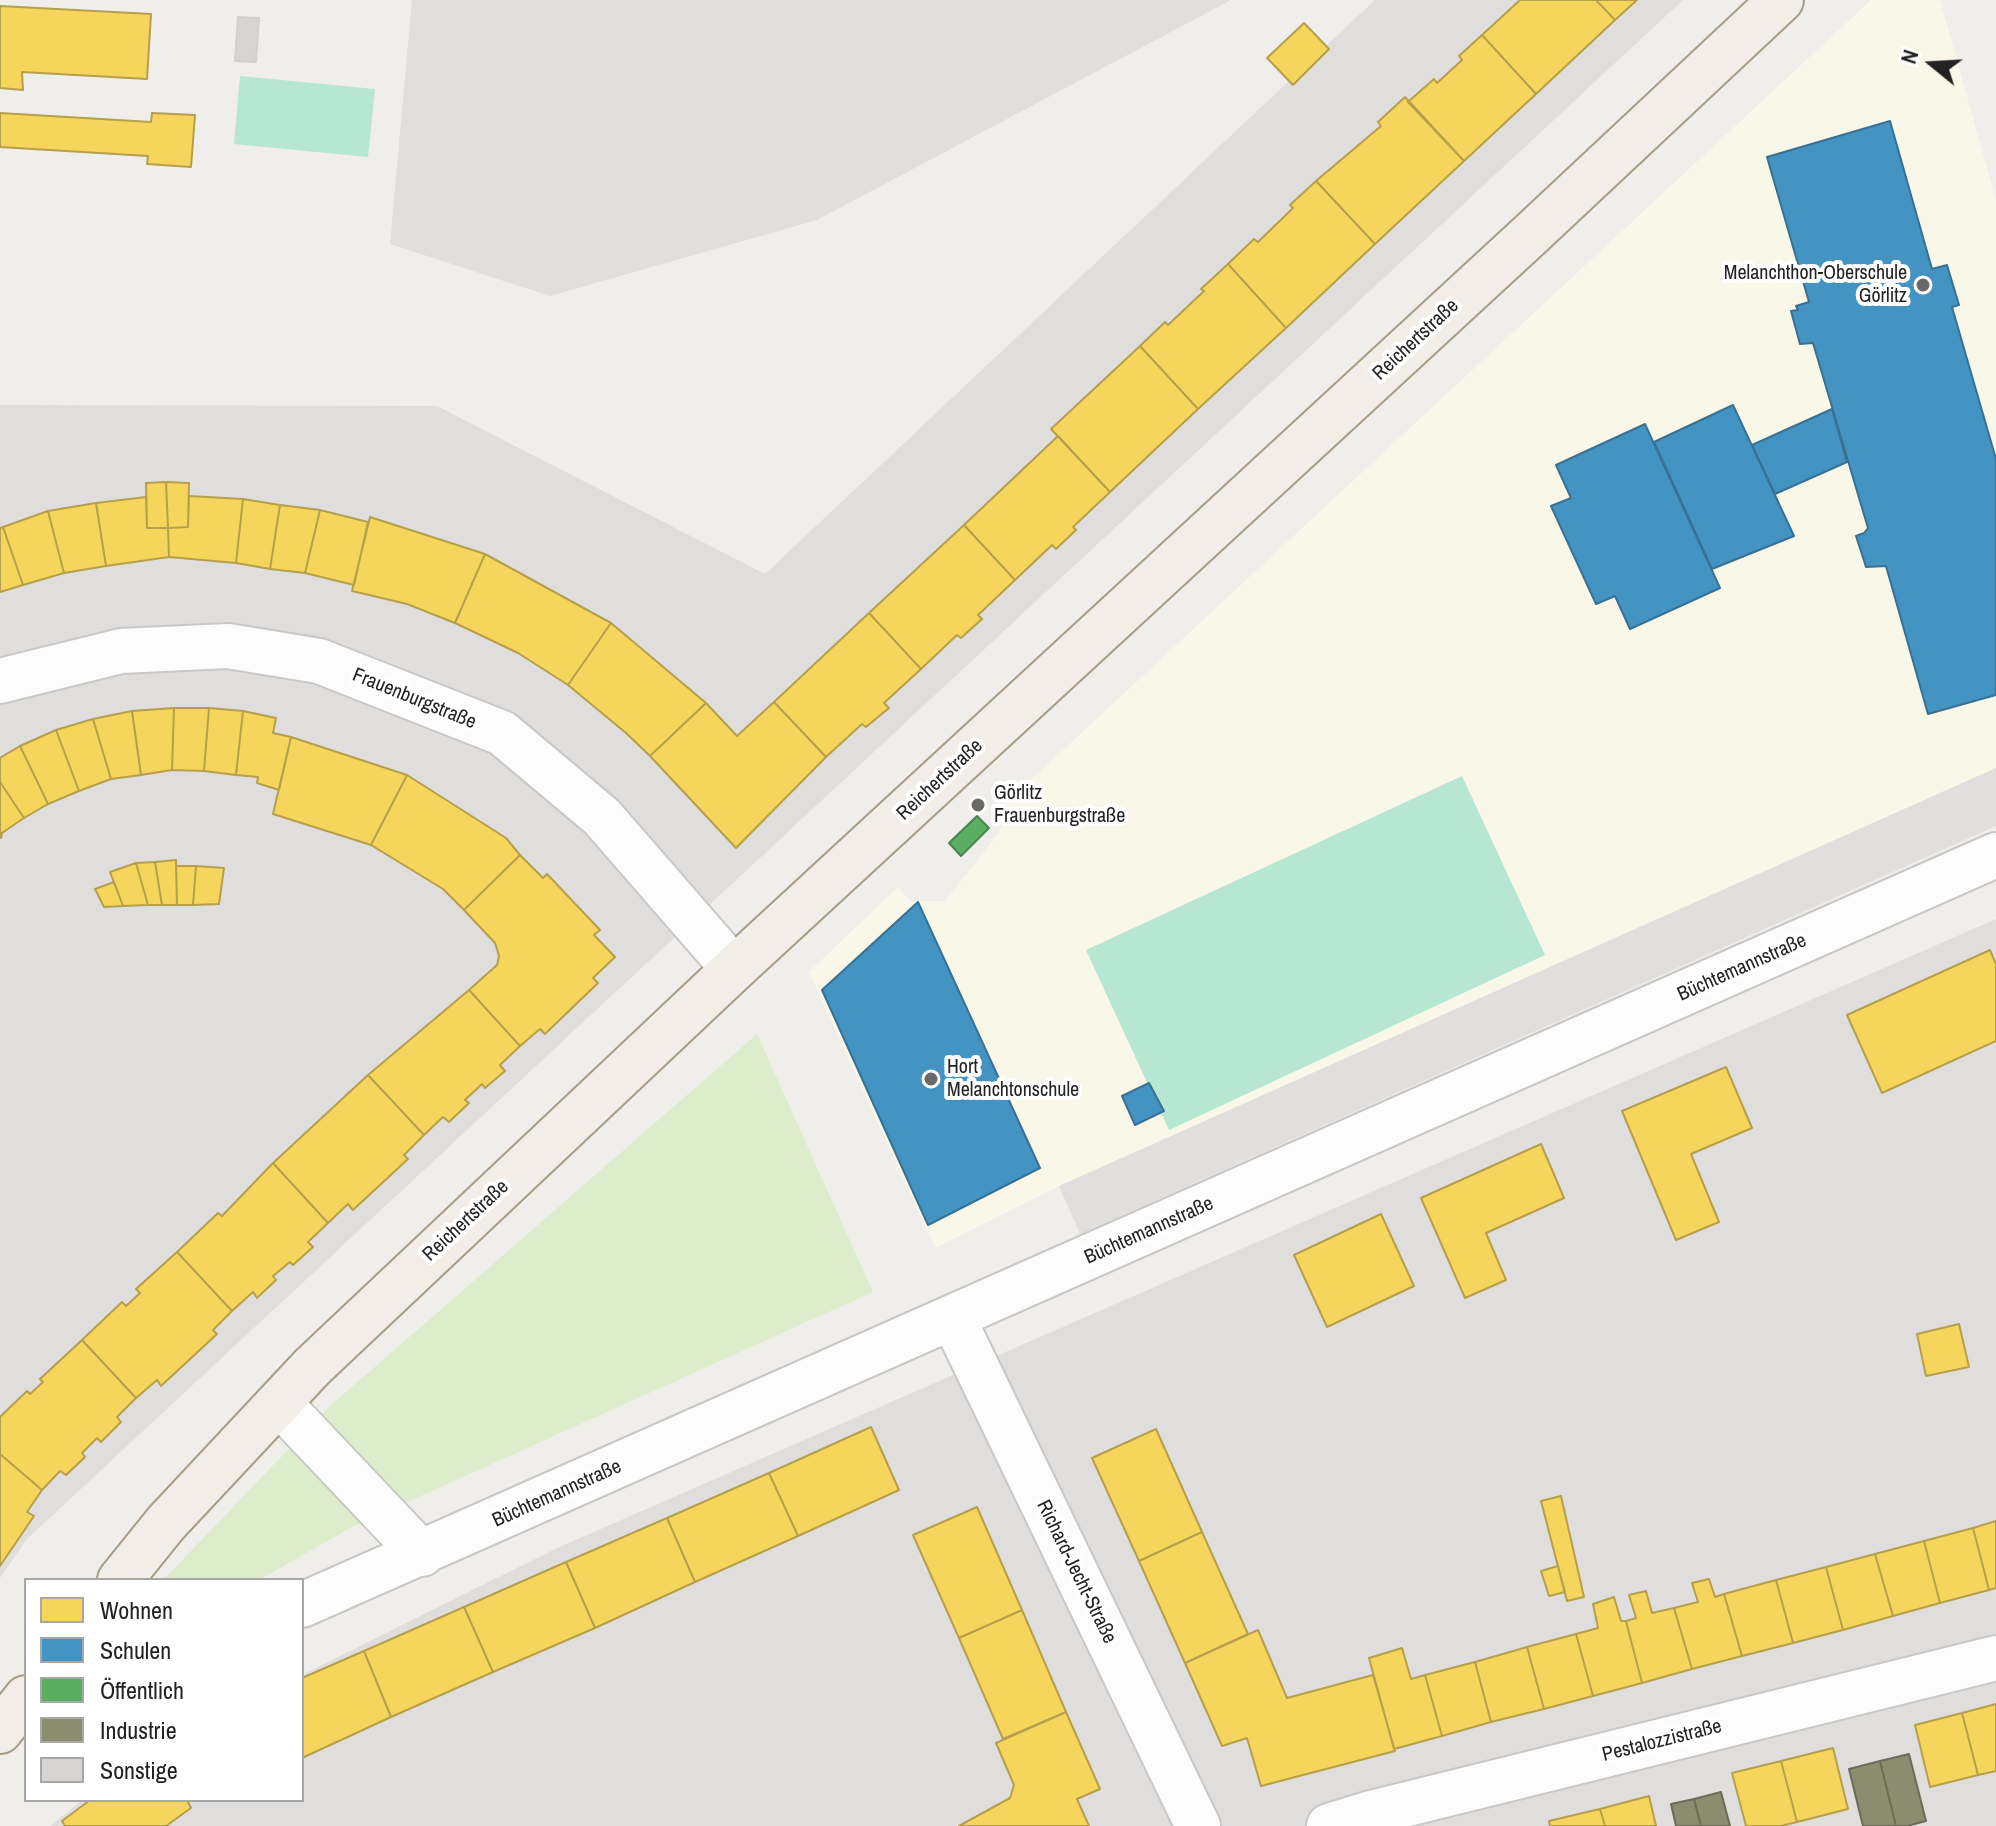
<!DOCTYPE html>
<meta charset="utf-8">
<style>
body{margin:0}
#map{position:relative;width:1996px;height:1826px;overflow:hidden;background:#f0eeeb;font-family:"Archivo Narrow",sans-serif}
canvas{display:block}
.legend{position:absolute;left:24px;top:1578px;width:280px;height:224px;box-sizing:border-box;background:#fff;border:2px solid #a7a7a7;margin:0;padding:10px 14px;list-style:none;font-size:24px;color:#222}
.legend li{display:flex;align-items:center;gap:16px;height:40px}
.legend b{width:40px;border:2px solid #a7a7a7}
.north{position:absolute;left:1892px;top:24px;width:80px;height:80px;-webkit-text-stroke:6px #fff;paint-order:stroke;rotate:288deg;font-size:22px;font-weight:700;line-height:32px;text-align:center;color:#222}
.north::after{content:'';display:block;margin:auto;width:28px;height:36px;background:#222;clip-path:polygon(50% 0,100% 100%,50% 72%,0 100%)}
</style>
<div id="map">
<canvas width="1996" height="1826"></canvas>
<ul class="legend">
<li><b style="height:22px;background:#f6d55c"></b>Wohnen</li>
<li><b style="height:22px;background:#4393c3"></b>Schulen</li>
<li><b style="height:22px;background:#5aae61"></b>Öffentlich</li>
<li><b style="height:22px;background:#8c8c6e"></b>Industrie</li>
<li><b style="height:22px;background:#d7d4d2"></b>Sonstige</li>
</ul>
<div class="north">N</div>
</div>
<script>
const c = document.querySelector('canvas').getContext('2d');
c.lineJoin = 'round';
function fill(path, color) {
  c.fillStyle = color;
  c.fill(path, 'evenodd');
}
function strokePath(path, color, width, dash) {
  c.strokeStyle = color;
  c.lineWidth = width;
  c.lineCap = dash ? 'butt' : 'round';
  c.setLineDash(dash || []);
  c.stroke(path);
}
function drawText(font, color, halo, rows, align = 'center') {
  c.font = font + ' "Archivo Narrow",sans-serif';
  c.lineWidth = 8;
  c.setLineDash([]);
  c.textBaseline = 'middle';
  c.strokeStyle = halo;
  c.fillStyle = color;
  for (const [text, x, y, turn = 0] of rows) {
    c.save();
    c.translate(x, y);
    c.rotate((+turn || 0) * Math.PI / 180);
    c.textAlign = isNaN(turn) ? turn : align;
    if (halo) c.strokeText(text, 0, 0);
    c.fillText(text, 0, 0);
    c.restore();
  }
}
fill(new Path2D(`
 M1375 0H1683L27 1539 0 1578V405L437 406 765 574Z
 M1996 919V1826H51L82 1800H302V1675L555 1549Z`), '#dfdedc');
fill(new Path2D(`
 M1871 0H1940L1996 200V768L1059 1186 935 1248 809 972 898 887 910 901H945L999 833 1007 802Z`), '#f8f7e8');
fill(new Path2D(`
 M757 1034 873 1292 352 1527 259 1580H163L330 1406Z`), '#ddeccb');
fill(new Path2D(`
 M240 76 375 89 368 157 234 144Z
 M1462 776 1545 955 1169 1130 1086 950Z`), '#b7e6d2');
fill(new Path2D(`
 M412 0H1231L817 220 550 296 390 244Z
 M1996 768V826L1080 1234 1059 1186Z`), '#e0dfde');
const homes = new Path2D(`
 M1520 0H1596L1615 20 1536 94 1482 35Z
 M1596 0H1637L1615 20Z
 M0 6 151 14 147 79 22 72 23 90 0 88Z
 M1304 23 1329 49 1293 85 1267 58Z
 M1482 35 1536 94 1464 161 1408 102 1434 79 1437 83 1462 60 1459 56Z
 M1405 97 1464 161 1375 244 1316 181 1381 126 1378 122Z
 M0 113 151 122 152 113 195 115 191 167 147 164 148 156 0 147Z
 M1316 181 1375 244 1286 328 1228 264 1254 239 1258 242 1293 208 1290 205Z
 M1228 264 1286 328 1198 409 1140 346 1165 322 1168 325 1204 291 1201 289Z
 M1140 346 1198 409 1110 492 1051 429Z
 M1058 436 1110 492 1073 527 1076 530 1056 549 1052 545 1015 580 964 525Z
 M166 482 189 483 188 527 168 528Z
 M166 482 168 528H147L146 483Z
 M189 496 243 499 236 563 169 557 168 528 188 527Z
 M146 497 147 528H168L169 557 106 566 96 503Z
 M243 499 280 505 270 569 236 563Z
 M96 503 106 566 64 573 48 511Z
 M280 505 320 510 305 573 270 569Z
 M320 510 368 522 354 585 305 573Z
 M48 511 64 573 23 585 3 527Z
 M370 517 485 554 455 623 407 604 352 591Z
 M964 525 1015 580 978 615 982 619 961 638 957 635 921 669 869 613Z
 M3 527 23 585 0 592V528Z
 M485 554 611 623 568 685 518 653 455 623Z
 M869 613 921 669 884 703 889 708 866 727 862 724 826 757 774 702Z
 M611 623 706 703 650 756 626 733 568 685Z
 M774 702 826 757 736 848 650 756 706 703 737 736Z
 M174 708H209L204 771 172 770Z
 M174 708 172 770 141 775 132 711Z
 M209 708 243 711 236 775 204 771Z
 M132 711 141 775 111 779 93 719Z
 M243 711 276 718 273 733 291 737 279 790 257 783 258 777 236 775Z
 M93 719 111 779 79 791 56 730Z
 M56 730 79 791 48 804 20 746Z
 M291 737 407 775 371 845 273 814Z
 M20 746 48 804 24 818 0 782V758Z
 M407 775 506 838 520 855 464 910 443 889 371 845Z
 M0 782 24 818 2 833 1 838 0 836Z
 M520 855 543 878 547 874 600 930 594 935 615 957 593 978 598 983 545 1034 540 1029 520 1046 469 990 497 965 499 956 495 943 464 910Z
 M176 860 177 905H162L155 862Z
 M155 862 162 905H148L136 863Z
 M136 863 148 905 123 906 110 872Z
 M176 866H196L193 905H177Z
 M196 866 224 868 219 904 193 905Z
 M114 882 123 906 104 907 95 889Z
 M1990 950 1996 964V1041L1882 1093 1847 1015Z
 M469 990 520 1046 500 1065 505 1071 485 1088 482 1084 465 1100 469 1103 449 1122 443 1117 424 1135 368 1075Z
 M1726 1067 1752 1128 1691 1154 1719 1222 1676 1240 1622 1111Z
 M368 1075 424 1135 404 1155 408 1159 353 1210 348 1204 328 1223 273 1163Z
 M1541 1144 1564 1198 1486 1233 1506 1280 1465 1298 1421 1198Z
 M273 1163 328 1223 308 1242 313 1247 293 1265 290 1262 273 1276 276 1280 257 1298 253 1292 232 1311 177 1252 218 1213 222 1216Z
 M1381 1214 1414 1286 1327 1327 1294 1255Z
 M177 1252 232 1311 213 1330 217 1334 161 1386 157 1380 136 1398 82 1340 122 1302 126 1306 140 1293 136 1289Z
 M1959 1324 1969 1367 1926 1376 1917 1334Z
 M82 1340 136 1398 117 1417 121 1422 101 1442 97 1438 82 1453 85 1457 66 1475 60 1471 42 1490 0 1454V1417L27 1391 30 1394 43 1382 40 1379Z
 M871 1427 899 1490 798 1536 769 1473Z
 M1156 1429 1202 1532 1139 1561 1092 1458Z
 M0 1454 42 1490 27 1512 34 1516 0 1566Z
 M769 1473 798 1536 695 1582 667 1518Z
 M1561 1496 1584 1597 1567 1601 1541 1501Z
 M977 1507 1022 1610 959 1638 913 1535Z
 M667 1518 695 1582 595 1628 566 1562Z
 M1996 1521V1588L1989 1590 1973 1528Z
 M1973 1528 1989 1590 1940 1603 1924 1541Z
 M1202 1532 1248 1634 1185 1663 1139 1561Z
 M1924 1541 1940 1603 1893 1616 1875 1554Z
 M1875 1554 1893 1616 1843 1630 1826 1567Z
 M566 1562 595 1628 493 1672 464 1607Z
 M1558 1566 1565 1592 1549 1596 1541 1571Z
 M1826 1567 1843 1630 1793 1643 1776 1580Z
 M1709 1579 1715 1597 1724 1594 1742 1656 1692 1669 1674 1608 1698 1602 1692 1583Z
 M1776 1580 1793 1643 1742 1656 1724 1594Z
 M1646 1591 1652 1613 1674 1608 1692 1669 1642 1683 1626 1621 1636 1618 1629 1595Z
 M1614 1597 1621 1621H1626L1642 1683 1593 1696 1576 1634 1598 1628 1593 1604Z
 M464 1607 493 1672 391 1717 364 1651Z
 M1022 1610 1066 1712 1003 1739 959 1638Z
 M1258 1630 1287 1698 1373 1675 1395 1751 1261 1786 1247 1738 1222 1746 1185 1663Z
 M1576 1634 1593 1696 1544 1709 1527 1647Z
 M1527 1647 1544 1709 1491 1722 1475 1662Z
 M1402 1648 1411 1679 1425 1675 1442 1736 1394 1749 1369 1658Z
 M364 1651 391 1717 302 1758V1678Z
 M1475 1662 1491 1722 1442 1736 1425 1675Z
 M1996 1704V1771L1978 1775 1962 1713Z
 M1066 1712 1100 1789 1077 1799 1089 1826H959L1010 1798 1014 1785 996 1743Z
 M1962 1713 1978 1775 1930 1787 1915 1725Z
 M1833 1748 1848 1809 1797 1822 1781 1761Z
 M1781 1761 1797 1822 1781 1826H1746L1732 1773Z
 M1649 1796 1656 1826H1605L1600 1809Z
 M90 1800H187L191 1808 166 1826H65L62 1821Z
 M1600 1809 1605 1826H1550L1549 1821Z`);
fill(homes, '#f6d55c');
strokePath(homes, '#b69f4b', 2);
const schools = new Path2D(`
 M1890 121 1932 269 1947 265 1959 305 1952 307 1996 459V695L1928 714 1886 566 1866 567 1856 536 1864 533 1868 528 1813 343 1800 344 1791 311 1798 310 1796 306 1809 302 1767 157Z
 M1733 405 1794 536 1712 569 1654 442Z
 M1832 409 1847 462 1775 494 1752 445Z
 M1645 424 1720 588 1630 629 1615 596 1596 604 1551 506 1571 498 1556 465Z
 M918 902 1040 1168 928 1225 822 990Z
 M1149 1083 1164 1111 1135 1125 1122 1096Z`);
fill(schools, '#4393c3');
strokePath(schools, '#397193', 2);
const public = new Path2D(`
 M977 816 989 828 961 856 949 843Z`);
fill(public, '#5aae61');
strokePath(public, '#49844e', 2);
const industry = new Path2D(`
 M1909 1754 1926 1821 1907 1826H1896L1880 1761Z
 M1880 1761 1896 1826H1863L1849 1769Z
 M1721 1792 1730 1826H1701L1694 1799Z
 M1694 1799 1701 1826H1676L1671 1804Z`);
fill(industry, '#8c8c6e');
strokePath(industry, '#6c6c57', 2);
const building = new Path2D(`
 M238 17 259 18 256 62 235 61Z`);
fill(building, '#d7d4d2');
strokePath(building, '#d3d0cc', 2);
const minor = new Path2D(`
 M0 681 121 651 228 646 319 661 502 733 602 817 734 969
 M953 1318 1198 1826
 M279 1403 422 1554
 M302 1605 1996 855
 M1329 1826 1371 1813 1996 1658`);
const major = new Path2D(`
 M120 1580 166 1523 312 1367 734 969 1529 236 1781 0
 M0 1731 26 1698`);
strokePath(minor, '#c9c8c7', 48);
strokePath(major, '#a79c86', 48);
strokePath(minor, '#fdfcfc', 44);
strokePath(major, '#f3ede7', 44);
for (const [x, y, r, color] of [
 [1923,285,8,"#6a6968"],
 [978,805,8,"#6a6968"],
 [931,1079,8,"#6a6968"]
]) {
  const dot = new Path2D();
  dot.arc(x, y, r, 0, 2 * Math.PI);
  c.fillStyle = color;
  c.fill(dot);
  strokePath(dot, '#fff', 3);
}
drawText('20px', '#222', '#fff', [
 ["Melanchthon-Oberschule",1907,274,"right"],
 ["Görlitz",1907,297,"right"],
 ["Görlitz",994,794],
 ["Frauenburgstraße",994,817],
 ["Hort",947,1068],
 ["Melanchtonschule",947,1091]
], 'left');
drawText('20px', '#222', '#fff', [
 ["Reichertstraße",1416,340,-43],
 ["Frauenburgstraße",414,699,22],
 ["Reichertstraße",940,780,-43],
 ["Büchtemannstraße",1742,968,-24],
 ["Reichertstraße",466,1221,-43],
 ["Büchtemannstraße",1149,1231,-24],
 ["Büchtemannstraße",557,1494,-24],
 ["Richard-Jecht-Straße",1076,1572,64],
 ["Pestalozzistraße",1662,1741,-14]
]);
</script>
